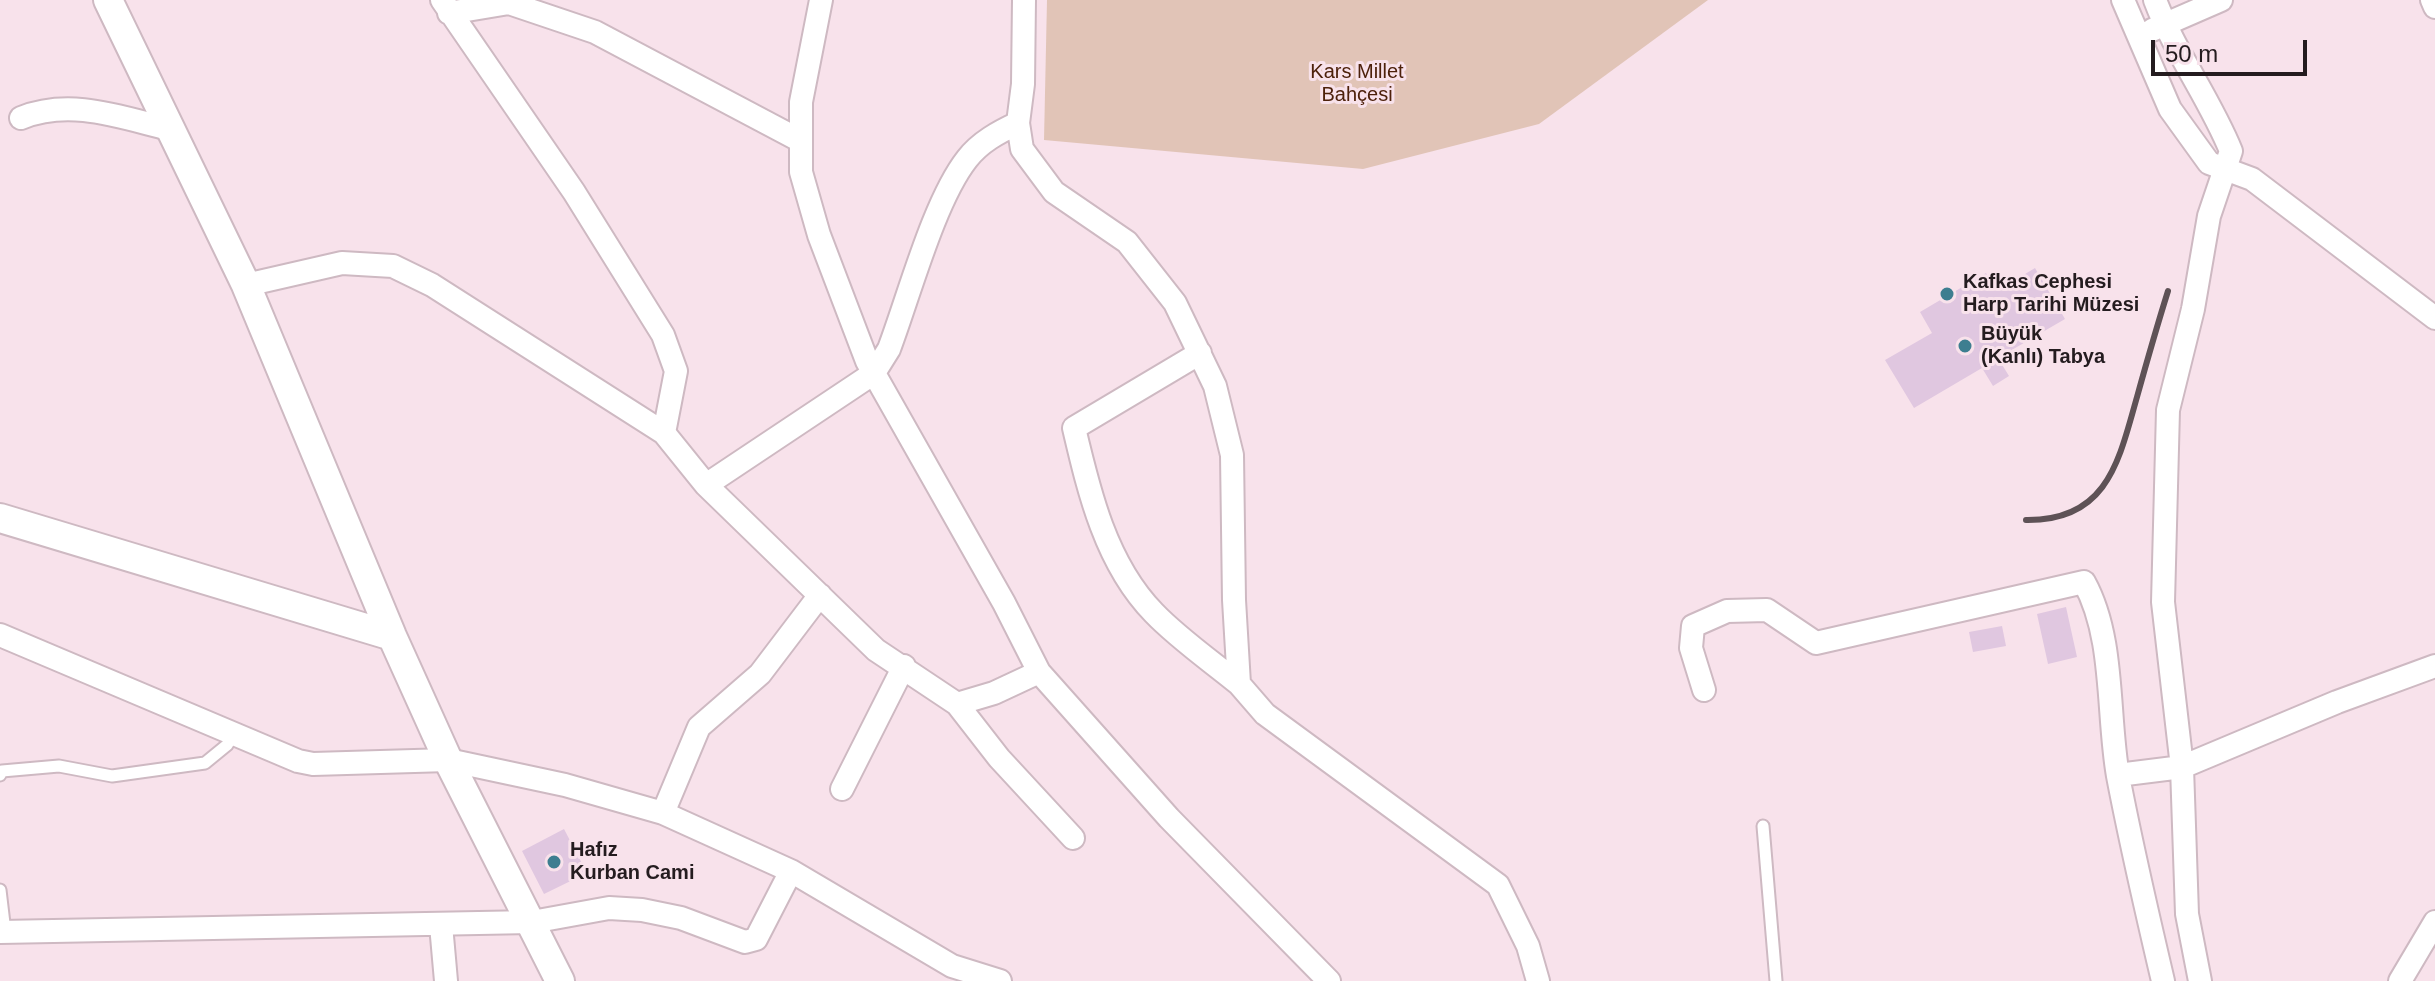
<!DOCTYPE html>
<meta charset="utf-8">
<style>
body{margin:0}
#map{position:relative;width:2435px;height:981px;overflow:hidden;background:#f8e2eb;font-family:Helvetica,sans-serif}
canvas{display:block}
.scale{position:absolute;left:2151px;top:40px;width:156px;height:36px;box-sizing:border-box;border:4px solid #241c1f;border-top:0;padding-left:10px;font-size:24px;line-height:28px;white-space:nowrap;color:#241c1f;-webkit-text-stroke:6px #f8e2eb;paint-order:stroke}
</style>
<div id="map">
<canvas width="2435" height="981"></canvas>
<div class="scale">50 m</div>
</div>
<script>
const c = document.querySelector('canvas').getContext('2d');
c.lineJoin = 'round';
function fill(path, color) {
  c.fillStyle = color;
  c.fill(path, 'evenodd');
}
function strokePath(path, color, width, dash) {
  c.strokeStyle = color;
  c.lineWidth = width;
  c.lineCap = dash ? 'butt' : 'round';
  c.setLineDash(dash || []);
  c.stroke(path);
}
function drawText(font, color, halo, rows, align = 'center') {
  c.font = font + ' Helvetica,sans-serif';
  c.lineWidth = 6;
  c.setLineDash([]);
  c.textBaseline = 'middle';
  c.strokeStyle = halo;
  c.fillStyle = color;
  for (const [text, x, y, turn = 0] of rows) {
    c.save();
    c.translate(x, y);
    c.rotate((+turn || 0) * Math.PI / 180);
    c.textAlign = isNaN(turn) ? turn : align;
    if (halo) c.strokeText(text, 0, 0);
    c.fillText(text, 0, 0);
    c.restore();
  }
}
fill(new Path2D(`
 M1047 0H1708L1539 124 1363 169 1044 140Z`), '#e1c4b7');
fill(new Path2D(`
 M2035 268 2065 319 1998 358 2009 376 1993 386 1982 368 1914 408 1885 360 1932 333 1920 312 1986 273 1997 291Z
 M2066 607 2077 657 2048 664 2037 614Z
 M2002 626 2006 646 1973 652 1969 632Z
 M564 829 587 873 544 894 522 851Z`), '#e0c7e0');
const service = new Path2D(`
 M0 775 2 771 59 766 112 776 205 763 227 745 234 734
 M1763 826 1776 981
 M0 890 5 932`);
const minor = new Path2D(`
 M442 0 574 192 663 335 676 371 664 433
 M821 0 801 102V172L819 235 867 361 1004 603 1039 672 1169 818 1329 981
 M1024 0 1023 84 1018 123 1022 149 1054 192 1127 242 1175 303 1215 386 1232 455 1234 600 1239 684 1265 714 1498 885 1528 946 1538 981
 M2123 0 2170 109 2209 163 2252 179 2435 318
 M2155 0C2175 53 2210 99 2231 151L2209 216 2193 309 2168 410 2163 602 2182 767 2187 914 2200 981
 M2432 0 2435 7
 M449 13 509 3 595 32 801 141
 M2152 30 2221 0
 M21 118C70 98 120 117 169 129
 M246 285 342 263 393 266 432 285 664 433 706 485 876 650 957 704 999 758 1073 838
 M1200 353 1074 428C1089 492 1106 564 1154 613 1179 639 1211 661 1239 684
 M706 485 874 373 889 349C909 296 934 201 967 159 980 142 999 132 1018 123
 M0 635 298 761 313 764 448 760 565 785 663 813 791 871 952 966 1000 981
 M1704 690 1691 648 1693 626 1727 611 1767 610 1816 643 2084 582C2115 638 2107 714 2118 776 2131 844 2147 913 2163 981
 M957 704 994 693 1039 672
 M2118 775 2182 767 2337 702 2435 666
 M842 789 904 666
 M663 813 699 727 760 674 820 595
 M441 925 446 981
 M0 932 532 922 609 908 642 910 681 918 745 942 756 939 791 871
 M2400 981 2435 922`);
const tertiary = new Path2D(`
 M108 0 246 285 392 636 448 760 560 981
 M0 518 392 636`);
strokePath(service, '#ceb9c2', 15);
strokePath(minor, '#ceb9c2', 26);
strokePath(tertiary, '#ceb9c2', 32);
strokePath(service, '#fff', 11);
strokePath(minor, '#fff', 22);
strokePath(tertiary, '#fff', 28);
strokePath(new Path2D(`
 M2026 520C2108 521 2119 460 2137 397 2147 361 2157 326 2168 291`), '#5e5256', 6);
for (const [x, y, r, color] of [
 [1947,294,8,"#3d7e90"],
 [1965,346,8,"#3d7e90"],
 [554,862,8,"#3d7e90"]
]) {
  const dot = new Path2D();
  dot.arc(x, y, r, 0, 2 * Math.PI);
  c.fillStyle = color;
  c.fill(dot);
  strokePath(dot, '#f8e2eb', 3);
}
drawText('20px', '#4d210b', '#f8e2eb', [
 ["Kars Millet",1357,72],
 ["Bahçesi",1357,95]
]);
drawText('bold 20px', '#241c1f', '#f8e2eb', [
 ["Kafkas Cephesi",1963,282],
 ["Harp Tarihi Müzesi",1963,305],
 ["Büyük",1981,334],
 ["(Kanlı) Tabya",1981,357],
 ["Hafız",570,850],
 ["Kurban Cami",570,873]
], 'left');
</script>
